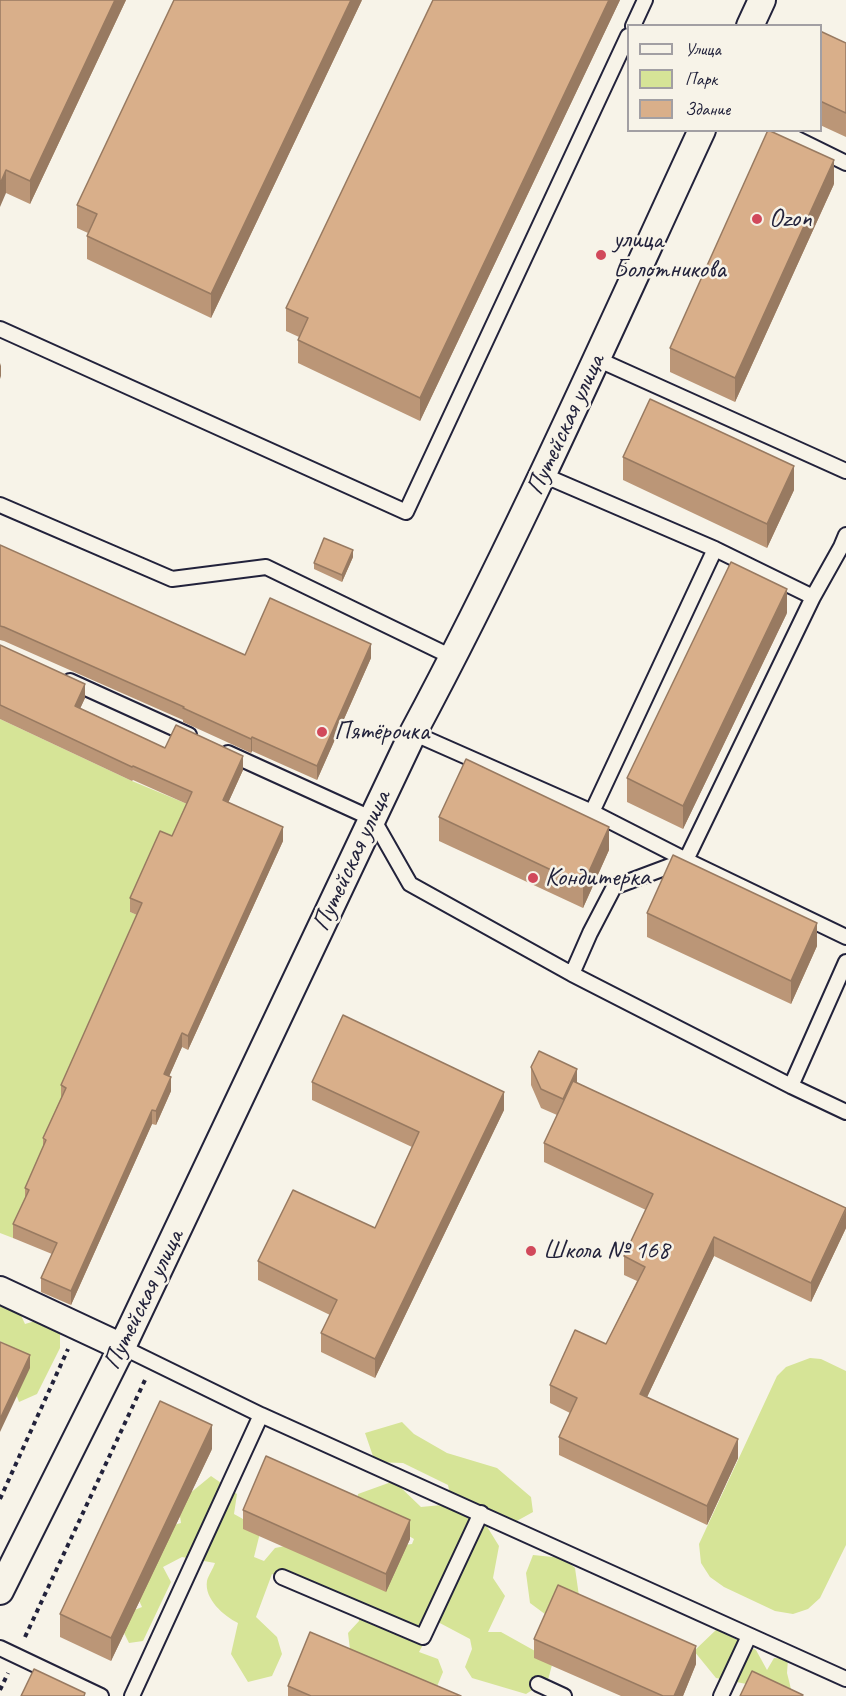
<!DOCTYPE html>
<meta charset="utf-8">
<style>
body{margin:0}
#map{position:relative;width:846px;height:1696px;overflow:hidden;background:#f7f3e8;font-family:Caveat,sans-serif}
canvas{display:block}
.legend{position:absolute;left:627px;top:24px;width:195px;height:108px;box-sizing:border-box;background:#f7f3e8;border:2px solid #a29fa3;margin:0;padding:8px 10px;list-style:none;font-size:18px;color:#22223b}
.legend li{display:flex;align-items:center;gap:12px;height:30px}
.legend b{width:30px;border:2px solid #a29fa3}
</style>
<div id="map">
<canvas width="846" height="1696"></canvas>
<ul class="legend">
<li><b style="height:8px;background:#f7f3e8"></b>Улица</li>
<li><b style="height:16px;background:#d6e497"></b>Парк</li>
<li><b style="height:16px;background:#d9af8a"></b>Здание</li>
</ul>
</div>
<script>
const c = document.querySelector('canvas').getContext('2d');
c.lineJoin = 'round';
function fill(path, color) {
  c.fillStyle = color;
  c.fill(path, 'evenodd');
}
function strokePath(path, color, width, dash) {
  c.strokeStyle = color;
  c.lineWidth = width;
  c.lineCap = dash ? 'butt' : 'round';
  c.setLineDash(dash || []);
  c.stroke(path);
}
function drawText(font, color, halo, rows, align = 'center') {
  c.font = font + ' Caveat,sans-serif';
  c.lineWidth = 5;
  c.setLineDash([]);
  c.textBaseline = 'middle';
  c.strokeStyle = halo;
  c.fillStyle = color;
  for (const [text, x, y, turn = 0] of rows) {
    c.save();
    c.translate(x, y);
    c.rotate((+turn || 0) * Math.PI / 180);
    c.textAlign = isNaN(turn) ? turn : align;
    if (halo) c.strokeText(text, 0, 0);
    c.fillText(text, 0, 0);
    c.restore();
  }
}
fill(new Path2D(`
 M0 719 132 781 192 806 130 912 142 917 13 1238 0 1233Z
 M0 1301 19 1311 25 1324 45 1318 60 1327V1348L37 1394 19 1402 9 1375 23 1353 0 1341Z
 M810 1358 821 1359 846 1371V1545L820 1598 808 1609 793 1614 775 1611 724 1587 710 1577 701 1563 699 1544 777 1376 786 1367Z
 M402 1422 414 1434 447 1453 497 1468 531 1497 533 1512 515 1522 478 1512 499 1546 493 1578 505 1596 488 1632H501L553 1661 548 1680 526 1694 472 1678 465 1667 472 1649 470 1639 436 1621 419 1652 438 1659 443 1672 433 1696 352 1666 348 1633 359 1621V1606L272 1574 256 1617 277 1637 282 1654 272 1676 248 1682 231 1654 238 1623C224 1616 204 1599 207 1581 208 1576 213 1569 215 1563L182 1557 163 1567 171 1582 143 1641 129 1643 118 1621 122 1615 142 1607 129 1579 151 1531 181 1523 178 1503 211 1476 237 1494 234 1514 261 1529 254 1557 264 1561 275 1548 290 1545 356 1551 412 1544 414 1539 356 1505 358 1494 394 1481 421 1507 452 1504 448 1485 403 1463 375 1462 365 1433Z
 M533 1555 563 1558 575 1568 579 1596 557 1623 530 1603 526 1573Z
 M717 1629 756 1650 767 1670 774 1658 788 1659 787 1673 792 1693 716 1678 694 1651Z`), '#d6e497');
const lane = new Path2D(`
 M633 26 645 0
 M779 130 846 163
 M0 329 406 512 628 36
 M597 359 846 471
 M543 475 715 549 813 597
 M0 505 172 579 266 567 454 658
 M70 681 189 735
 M413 733 592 812 686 860 846 937
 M228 753 373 819 410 884 572 974 791 1086 846 1112
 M592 812 715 549
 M572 974 590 933 614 887 686 860 813 597 841 547 846 535
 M791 1086 846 962
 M122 1347 261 1415 846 1679
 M282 1577 423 1637 481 1513
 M0 1648 101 1696
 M538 1684 564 1696
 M132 1696 261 1415
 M721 1696 749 1636`);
const street = new Path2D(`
 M750 26 762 0
 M0 1290 122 1347
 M0 1591 122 1347 413 733C518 537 608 333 702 130`);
strokePath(lane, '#22223b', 18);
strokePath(street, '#22223b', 30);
strokePath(new Path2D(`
 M0 1499 68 1349
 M25 1637 145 1380
 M0 1690 8 1673`), '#22223b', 4, [4.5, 4.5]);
strokePath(lane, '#f7f3e8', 14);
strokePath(street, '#f7f3e8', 26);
fill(new Path2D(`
 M0 0H126L30 204 6 193Z
 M362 0 211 318 87 259V236L88 233 77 228V205Z
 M433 0H620L420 421 298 363V340L299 337 286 331V308Z
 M820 31 846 43V137L820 125Z
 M834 184 735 402 670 372V348Z
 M623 457 794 490 767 548 623 480Z
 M0 545 245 655 371 658 317 780 252 751 251 753 183 722V720L4 641 0 640Z
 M353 557 342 582 314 569V563Z
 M787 613 683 829 627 802V778Z
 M0 645 85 698 80 708 165 748 243 770 228 803 283 841 188 1050 182 1047 169 1076 171 1091 156 1125 152 1124 71 1305 41 1292V1278L52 1254 13 1238V1224L25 1198V1188L43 1148V1138L61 1098V1085L137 915 130 912V898L172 836 187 804 133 780 132 781 0 719Z
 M439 817 609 850 583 908 439 841Z
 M647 913 817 946 791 1004 647 937Z
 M531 1067 577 1083 846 1208V1228L811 1302 714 1256 647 1397 738 1458 707 1525 559 1455V1437L570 1413 550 1403V1385L606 1344 637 1281 624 1275V1256L646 1210 544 1162V1143L557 1115 541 1108 531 1085Z
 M312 1082 504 1110 375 1378 321 1352V1333L330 1315 258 1280V1261L375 1228 412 1147 312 1100Z
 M212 1449 111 1661 60 1637V1614Z
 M243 1510 410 1539 386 1592 243 1529Z
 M534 1639 696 1664 683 1696H621L534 1658Z
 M288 1686 461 1696H288Z`), '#bb9677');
fill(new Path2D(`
 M115 0H126L30 204V181Z
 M351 0H362L211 318V294Z
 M609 0H620L420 421V398Z
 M834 160V184L735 402V378Z
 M6 170V193L0 207V184Z
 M1 363V376L0 379V366Z
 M794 466V490L767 548V524Z
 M353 550V557L342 582V575Z
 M787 589V613L683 829V806Z
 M371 644V658L317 780V766Z
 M85 684V698L75 720V706Z
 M252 737V751L251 753V739Z
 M243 756V770L223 814V800Z
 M283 827V841L188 1050V1036Z
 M609 827V850L583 908V885Z
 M817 923V946L791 1004V981Z
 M182 1033V1047L164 1088V1074Z
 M577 1069V1087L563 1118V1099Z
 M171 1077V1091L156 1125V1111Z
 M504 1092V1110L375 1378V1359Z
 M152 1110V1124L71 1305V1291Z
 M846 1210V1228L811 1302V1283Z
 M714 1237V1256L640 1412V1394Z
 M30 1355V1368L0 1432V1419Z
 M212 1425V1449L111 1661V1638Z
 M738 1439V1458L707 1525V1506Z
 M410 1520V1539L386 1592V1574Z
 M696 1646V1664L683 1696H674Z`), '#987a61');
const building = new Path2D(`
 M0 0H115L30 181 6 170 0 184Z
 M174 0H351L211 294 87 236 97 214 77 205Z
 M433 0H609L420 398 298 340 308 318 286 308Z
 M820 31 846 43V113L820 101Z
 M768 130 834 160 735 378 670 348Z
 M650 399 794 466 767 524 623 457Z
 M324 538 353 550 342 575 314 563Z
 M0 545 245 655 270 598 371 644 317 766 252 737 251 739 183 708 184 707 4 627 0 626Z
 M731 562 787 589 683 806 627 778Z
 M0 645 85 684 75 706 165 748 176 725 243 756 223 800 283 827 188 1036 182 1033 164 1074 171 1077 156 1111 152 1110 71 1291 41 1278 57 1243 13 1224 29 1190 25 1188 46 1140 43 1138 66 1088 61 1085 142 903 130 898 160 831 172 836 192 792 133 766 132 767 0 705Z
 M466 759 609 827 583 885 439 817Z
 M673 855 817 923 791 981 647 913Z
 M343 1015 504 1092 375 1359 321 1333 337 1300 258 1261 293 1190 375 1228 419 1132 312 1082Z
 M539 1051 577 1069 563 1099 541 1089 531 1067Z
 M573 1081 846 1208 811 1283 714 1237 640 1394 738 1439 707 1506 559 1437 577 1398 550 1385 575 1330 606 1344 645 1267 624 1256 653 1194 544 1143Z
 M0 1342 30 1355 0 1419Z
 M160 1401 212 1425 111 1638 60 1614Z
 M266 1456 410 1520 386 1574 243 1510Z
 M558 1585 696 1646 674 1696H663L534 1639Z
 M310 1632 461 1696H311L288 1686Z
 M34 1669 85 1693 84 1696H21Z
 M752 1671 803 1695 802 1696H740Z`);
fill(building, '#d9af8a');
strokePath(building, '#987a61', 1.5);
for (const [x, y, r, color] of [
 [757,219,6,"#d1495b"],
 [601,255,6,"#d1495b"],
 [322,732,6,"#d1495b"],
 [533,878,6,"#d1495b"],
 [531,1251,6,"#d1495b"]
]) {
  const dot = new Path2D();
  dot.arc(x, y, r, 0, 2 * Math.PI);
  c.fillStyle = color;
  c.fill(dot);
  strokePath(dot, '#f7f3e8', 2);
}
drawText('26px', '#22223b', '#f7f3e8', [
 ["Ozon",769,219],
 ["улица",613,240],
 ["Болотникова",613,270],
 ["Пятёрочка",334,732],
 ["Кондитерка",545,878],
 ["Школа № 168",543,1251]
], 'left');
drawText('26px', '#22223b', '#f7f3e8', [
 ["Путейская улица",566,425,-65],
 ["Путейская улица",352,861,-65],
 ["Путейская улица",144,1300,-64]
]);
</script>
